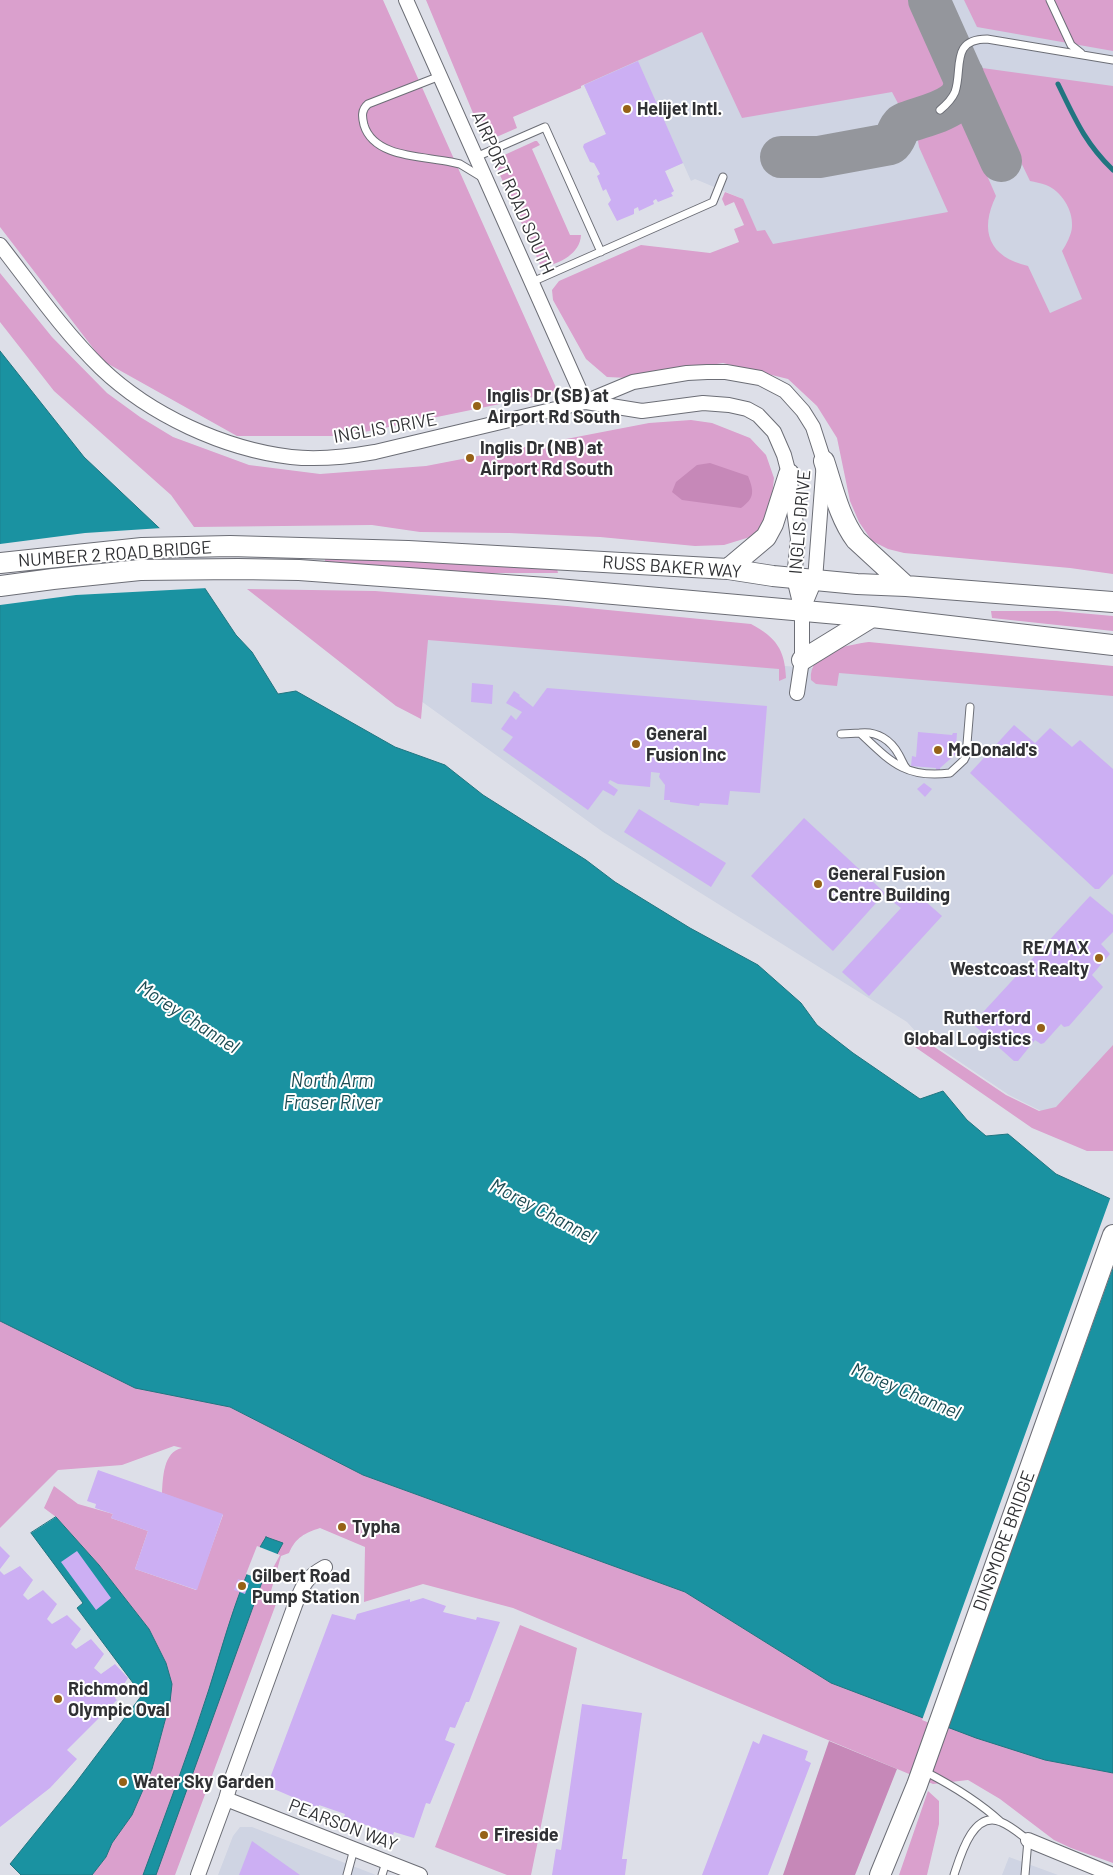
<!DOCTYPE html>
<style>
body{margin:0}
canvas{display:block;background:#dddfe8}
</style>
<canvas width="1113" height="1875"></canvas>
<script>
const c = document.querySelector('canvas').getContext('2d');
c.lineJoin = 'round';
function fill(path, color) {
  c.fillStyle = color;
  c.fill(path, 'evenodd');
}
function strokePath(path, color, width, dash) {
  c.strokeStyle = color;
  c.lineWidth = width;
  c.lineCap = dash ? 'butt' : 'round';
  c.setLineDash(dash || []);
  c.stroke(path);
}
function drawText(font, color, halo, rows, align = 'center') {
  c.font = font + ' Barlow,sans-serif';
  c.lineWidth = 4;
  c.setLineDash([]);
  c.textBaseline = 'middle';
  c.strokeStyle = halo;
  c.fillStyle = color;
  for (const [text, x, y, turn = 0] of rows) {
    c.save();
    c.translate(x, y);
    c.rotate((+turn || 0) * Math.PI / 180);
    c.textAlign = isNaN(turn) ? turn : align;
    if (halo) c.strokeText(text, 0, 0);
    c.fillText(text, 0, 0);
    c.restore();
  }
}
fill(new Path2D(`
 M550 0H1113V559L806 358 743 199 695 179 691 181 683 163 630 187 584 85 586 84Z
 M413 638 918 676 1113 693V1054L1053 1117 1009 1095 917 1033 907 1022 603 832 407 691Z
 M240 1827H252L376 1875H218L233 1836Z
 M1009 1857 1058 1875H1002Z`), '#cfd4e3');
fill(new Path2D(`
 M0 0H383L558 392 345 436H237L103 361 0 227Z
 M426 0H909L947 85 940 96 908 113 901 109 892 92 742 118 702 32 581 86V88L513 117 517 128 485 142Z
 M964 0H1113V51L977 27Z
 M975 67 1113 86V574L1070 568 904 553 888 549 872 541 859 522 850 501 837 438 817 406 788 379 723 363 628 378 607 377 586 359 553 300 552 290 559 281 641 245 710 253 739 242 734 229 744 225 734 202 725 206 722 199 725 192 743 199 757 231 765 230 773 244 948 212 919 147 918 141 923 129C937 123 949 121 964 123L996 196C979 231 989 257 1028 266L1050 313 1082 299 1062 251C1066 245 1072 234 1072 226 1073 209 1061 191 1046 185 1041 183 1035 182 1030 181Z
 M535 141H537L540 145 532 149 570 235H581C580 254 560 263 544 267L540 265 538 260 495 164 497 159 500 157Z
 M0 273 52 337 107 393 140 417 173 437 249 465 320 474 426 466 649 423 691 420 712 423 750 438 766 455 774 478 772 496 763 525 757 532 750 537 724 545 695 546 600 537 509 533 420 532 372 525 194 527 171 495 54 391 0 322Z
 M325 556 557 569 558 573H479L325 563Z
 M247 589 375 591 567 606 751 624C776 637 785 650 786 678L779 681V669L428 640 421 719 396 706Z
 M991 611H1057L1113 616V631L992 618Z
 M869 642 1113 666V696L839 673 837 686 816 684 811 680C808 651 848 645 869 642Z
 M918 1036 1006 1095 1039 1111 1056 1107 1113 1045V1151H1087L1032 1128 915 1047Z
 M0 1282 230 1407 363 1475 685 1592 831 1683 1045 1760 1113 1773V1863L1071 1848 1054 1840 1000 1799 968 1780 933 1784 513 1608 423 1584 364 1602 365 1547 320 1528C305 1533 296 1537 289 1553L281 1556 271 1591 275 1596 276 1604 175 1875H92L106 1857 112 1843 132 1815 152 1769 170 1702 166 1663 149 1629 99 1565 56 1517 44 1508 54 1486 78 1504 113 1514 111 1518 148 1531 135 1569 196 1590 223 1515 162 1493C163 1478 163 1452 182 1448L174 1446 122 1465 58 1470 0 1528Z
 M520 1625 577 1648 531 1875H507L435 1847Z
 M928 1791 939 1801V1824L927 1875H899Z`), '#daa0cd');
fill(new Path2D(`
 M710 463 748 476C754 491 755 498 741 508L682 500 672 492 676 482 697 465Z
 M829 1741 897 1769 855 1875H783Z`), '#c688b8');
const water = new Path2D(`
 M0 351 84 457 174 542 236 635 252 652 278 694 296 691 395 747 445 765 483 795 586 860 615 882 690 928 758 965 801 1003 817 1025 853 1053 920 1099 943 1091 967 1120 986 1136 1008 1134 1056 1174 1113 1200V1773L1045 1760 976 1738 831 1683 685 1592 363 1475 230 1407 135 1388 0 1321Z
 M56 1517 99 1565 149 1629 166 1663 172 1684 170 1702 152 1769 132 1815 112 1843 106 1857 92 1875H21L10 1864 74 1785 142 1695 77 1608 83 1603 31 1533Z
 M266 1537 283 1543 262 1582 156 1875H143C166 1813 189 1752 209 1689 224 1642 240 1578 266 1537Z`);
fill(water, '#1a92a1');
strokePath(water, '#217580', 1);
fill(new Path2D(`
 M162 528 176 541 208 588 76 595 0 605V544L85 533Z
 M1111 1196 1113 1197V1267L947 1730 922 1720Z
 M257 1546 280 1555 266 1581 246 1574Z`), '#dddfe8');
strokePath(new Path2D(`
 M1058 84C1075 119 1085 143 1113 170`), '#217580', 5);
strokePath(new Path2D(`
 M929 0 1001 161
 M781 157H819L890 144C897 139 896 130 903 124 925 114 972 110 963 75`), '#94969c', 42);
fill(new Path2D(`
 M638 61 683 163 665 171 674 191 671 193 673 196 658 202 656 199 653 201 654 204 639 211 638 207 634 209V214L617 221 608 204 611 200 606 189 603 191 597 176 600 174 594 163 590 162 583 147 584 144 606 134 584 85Z
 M472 683 493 685 492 704 471 702Z
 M547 688 767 706 760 793 730 791 728 805 700 803 699 806 670 802V800H664L665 785 659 777 660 773 651 772 650 787 618 784 610 780 608 783 618 790 614 796 603 790 588 810 503 750 513 737 501 729 511 715 516 720 522 712 506 703 514 691 520 695 519 696 533 707Z
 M1014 725 1035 743 1050 728 1072 747 1080 740 1113 769V874L1099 889H1095L970 773Z
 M918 732 952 735 953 733H957L956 747H960V754L957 753 940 768V772H936V768L911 766 912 756 916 757Z
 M924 783 932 789 925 797 917 789Z
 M639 809 726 863 711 887 624 832Z
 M804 818 885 893 833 951 751 876Z
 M908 886 942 916 869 996 842 972 901 908 893 902Z
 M1090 896 1113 915V932L1101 944 1110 954 1092 975 1103 987 1069 1026 1064 1027 1061 1024 1044 1043 1041 1044 1035 1040 1018 1061H1014L975 1026 974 1022Z
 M98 1470 223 1514 197 1590 135 1569 148 1531 111 1518 113 1514 95 1508 96 1504 87 1501Z
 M0 1546 10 1556 0 1569Z
 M77 1551 111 1598 96 1610 61 1562Z
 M20 1566 33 1580 23 1595 28 1600 43 1590 57 1604 47 1619 52 1624 67 1615 81 1629 71 1644 76 1649 91 1639 104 1654 94 1668 101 1674 115 1664 128 1678 115 1698 117 1700 67 1750 77 1759 50 1788 0 1827V1571L4 1575Z
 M238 1579 249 1583 245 1594 234 1590Z
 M423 1598 446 1606 443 1612 476 1620 477 1617 500 1622 469 1702H466L455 1728 450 1727 445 1740 455 1744 430 1804 426 1803 414 1838 394 1832 393 1835 344 1817 345 1814 319 1805 318 1808 267 1786 332 1614 355 1620 357 1614 410 1599V1602Z
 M582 1704 642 1713 622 1859H627L625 1875H552L556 1849 561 1850Z
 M763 1734 808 1751 805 1760 811 1763 768 1875H702L753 1741 759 1744Z
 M252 1841 300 1875H239Z`), '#ccaff3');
const lane = new Path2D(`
 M1050 0 1071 45 1081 53
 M440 76 368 104C361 110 362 117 364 125 374 158 423 156 451 162L460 164 483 178
 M940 110C946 105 952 99 955 92 963 69 950 39 987 39L1113 60
 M476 157 545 127 601 252
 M532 282 713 202 723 177
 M860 733C877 731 891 740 899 755 902 760 903 765 907 769
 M841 734 860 733C890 761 905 779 950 773L964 760 966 756 970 707
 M926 1772C953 1786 978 1801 1001 1822
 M347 1875 354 1849
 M382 1875 386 1862
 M954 1875C960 1857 973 1809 1001 1822 1011 1826 1020 1834 1028 1840
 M1025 1875 1028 1840`);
const street = new Path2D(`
 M406 0 585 402
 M0 245C32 286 63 331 101 368 150 415 224 449 291 457 319 460 347 457 375 452L585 402 633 382 687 373 707 372H726L760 378 785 391 803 411 813 427 824 461 815 580 802 611
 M586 402 642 411 703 403 729 405 747 409 758 415 774 432 784 455 789 474 798 539 794 578 802 611V660L797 693
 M226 1799 420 1875
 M1028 1840 1113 1875
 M198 1875 226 1799 232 1778 295 1605C303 1585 305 1578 325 1567`);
const secondary = new Path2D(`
 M824 461C833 488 839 517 856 540L906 586
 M0 563 142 548 230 546 408 551 728 569 773 576 857 584 906 586 1113 602
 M728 569 766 537 773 524 789 474
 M0 586 53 579 140 570 238 569 299 570 546 588 872 617 1113 645
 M802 660 872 617
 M880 1875 917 1785 1113 1235`);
strokePath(lane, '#6c6e76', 9);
strokePath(street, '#6c6e76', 16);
strokePath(secondary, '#6c6e76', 22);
strokePath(lane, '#fff', 7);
strokePath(street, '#fff', 14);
strokePath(secondary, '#fff', 20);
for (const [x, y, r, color] of [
 [627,109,5,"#966217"],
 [477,406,5,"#966217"],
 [470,458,5,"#966217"],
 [636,744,5,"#966217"],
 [938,750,5,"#966217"],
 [818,884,5,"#966217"],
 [1099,958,5,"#966217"],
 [1041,1028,5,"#966217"],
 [342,1527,5,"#966217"],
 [242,1586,5,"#966217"],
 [58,1699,5,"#966217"],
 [123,1782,5,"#966217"],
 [484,1835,5,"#966217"]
]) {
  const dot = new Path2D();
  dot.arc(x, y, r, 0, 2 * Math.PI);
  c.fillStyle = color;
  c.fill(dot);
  strokePath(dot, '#fff', 2);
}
drawText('bold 18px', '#303134', '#fff', [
 ["Helijet Intl.",637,109],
 ["Inglis Dr (SB) at",487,396],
 ["Airport Rd South",487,417],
 ["Inglis Dr (NB) at",480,448],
 ["Airport Rd South",480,469],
 ["General",646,734],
 ["Fusion Inc",646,755],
 ["McDonald's",948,750],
 ["General Fusion",828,874],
 ["Centre Building",828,895],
 ["RE/MAX",1089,948,"right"],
 ["Westcoast Realty",1089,969,"right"],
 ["Rutherford",1031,1018,"right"],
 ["Global Logistics",1031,1039,"right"],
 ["Typha",352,1527],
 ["Gilbert Road",252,1576],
 ["Pump Station",252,1597],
 ["Richmond",68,1689],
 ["Olympic Oval",68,1710],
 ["Water Sky Garden",133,1782],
 ["Fireside",494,1835]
], 'left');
drawText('18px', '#303134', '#fff', [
 ["AIRPORT ROAD SOUTH",513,193,66],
 ["INGLIS DRIVE",385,428,-10],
 ["INGLIS DRIVE",800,522,-85],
 ["NUMBER 2 ROAD BRIDGE",115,554,-4],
 ["RUSS BAKER WAY",672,567,4],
 ["DINSMORE BRIDGE",1004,1541,-70],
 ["PEARSON WAY",343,1825,21]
]);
drawText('italic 19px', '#1d4c53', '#fff', [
 ["Morey Channel",188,1017,33],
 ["North Arm",332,1081],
 ["Fraser River",332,1103],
 ["Morey Channel",543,1211,28],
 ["Morey Channel",906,1391,23]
]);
</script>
